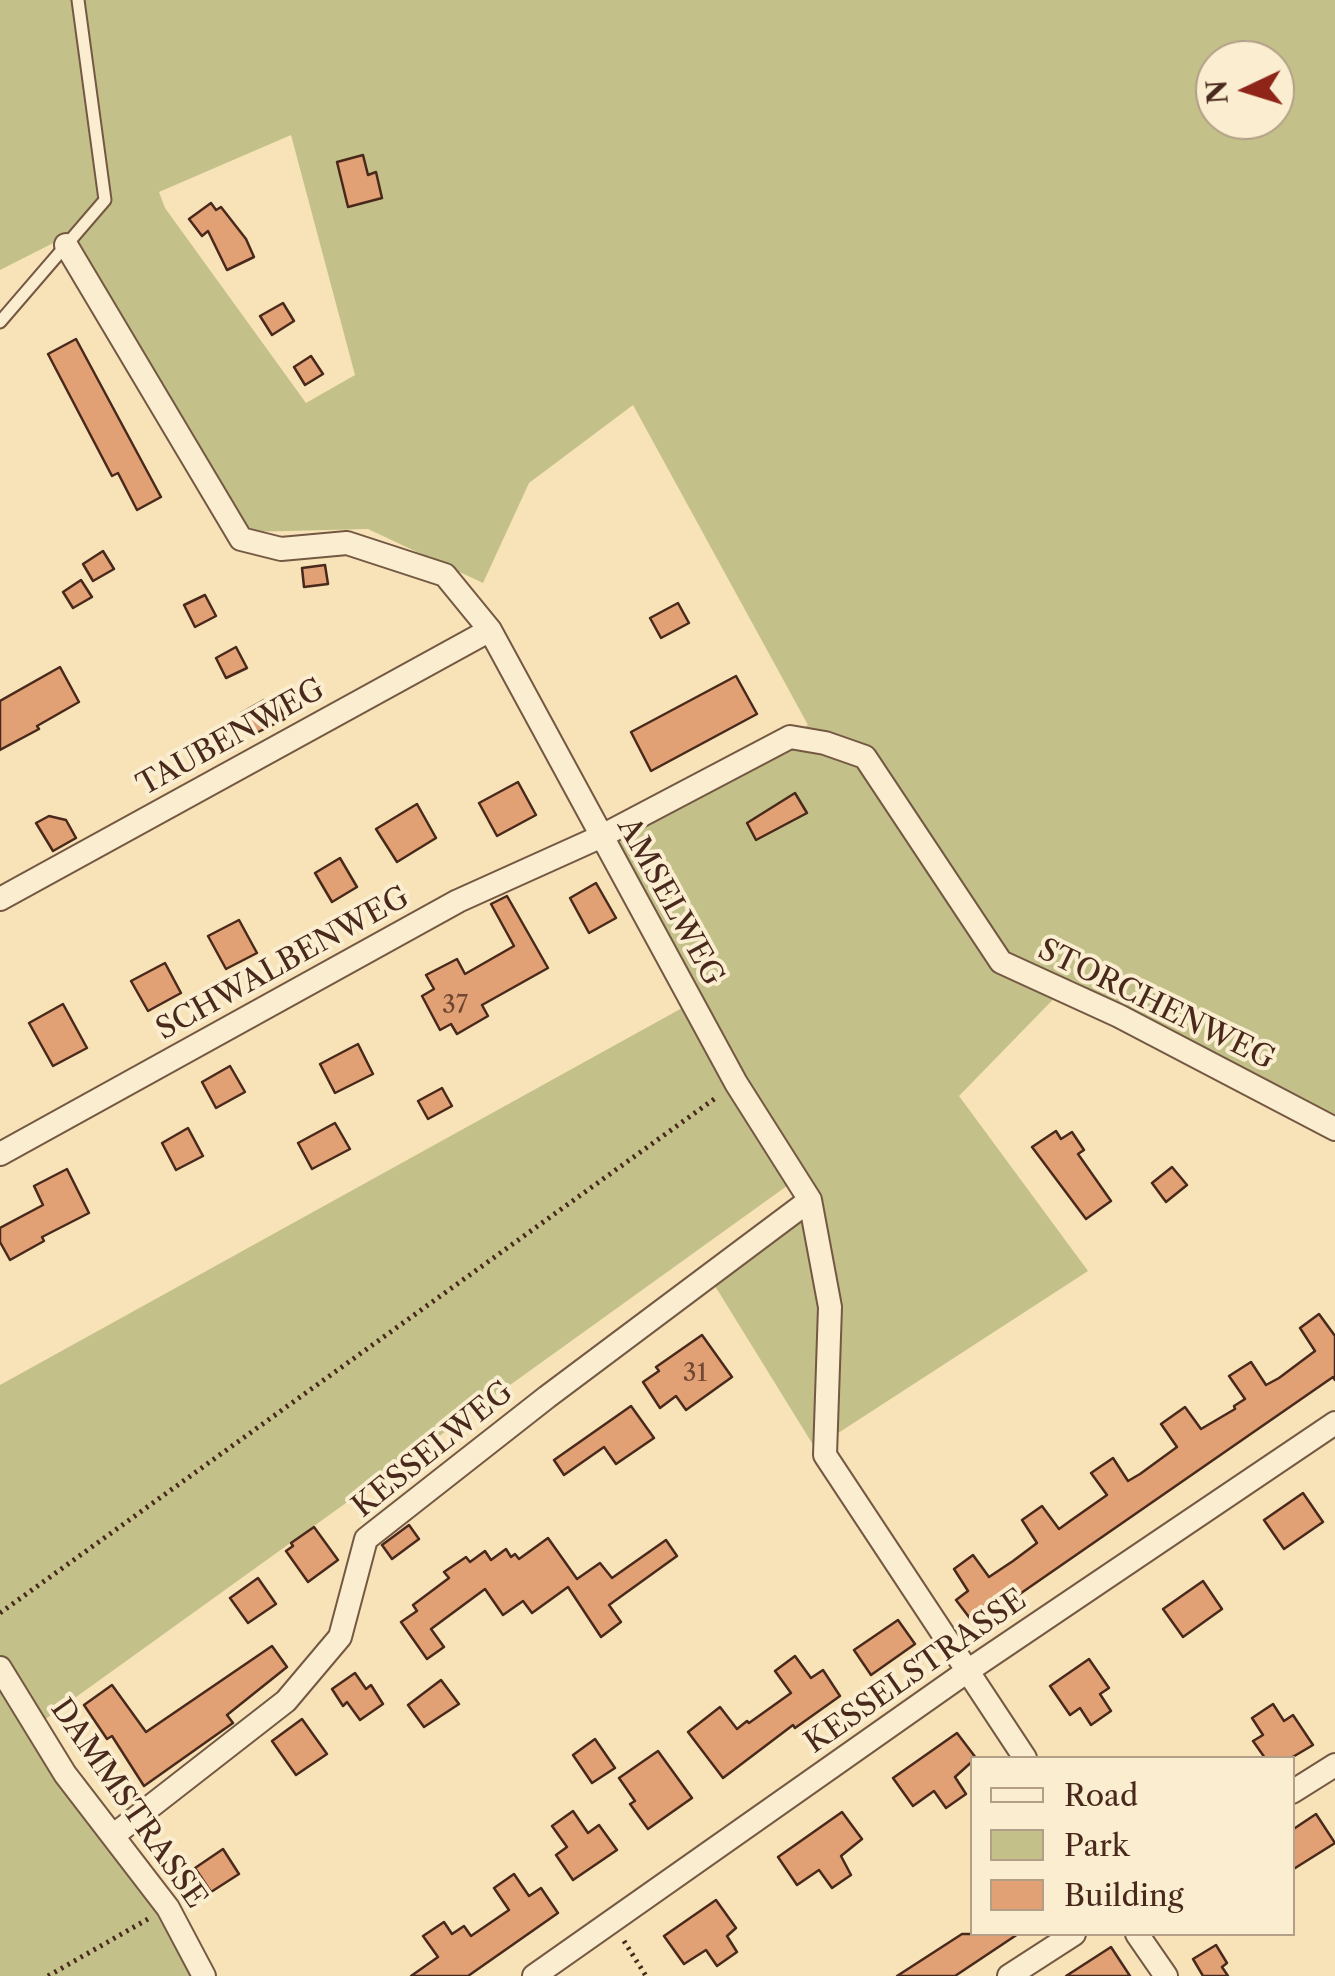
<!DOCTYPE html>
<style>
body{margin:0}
#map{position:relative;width:1335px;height:1976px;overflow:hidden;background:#f7e3b7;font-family:"Libre Caslon Text",serif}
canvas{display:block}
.legend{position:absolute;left:970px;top:1756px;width:325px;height:180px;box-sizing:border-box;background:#faedd0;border:2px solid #b39f88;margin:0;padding:12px 18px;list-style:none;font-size:30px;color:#49291c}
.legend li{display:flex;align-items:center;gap:20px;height:50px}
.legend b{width:50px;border:2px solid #b39f88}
.north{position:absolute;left:1195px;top:40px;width:100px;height:100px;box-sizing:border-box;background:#faedd0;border:2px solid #b39f88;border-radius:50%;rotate:266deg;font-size:28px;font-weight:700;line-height:40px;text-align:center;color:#49291c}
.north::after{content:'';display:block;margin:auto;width:35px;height:45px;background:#8f2418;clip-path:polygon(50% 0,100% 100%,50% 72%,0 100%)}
</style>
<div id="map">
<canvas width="1335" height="1976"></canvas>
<ul class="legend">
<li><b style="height:12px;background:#faedd0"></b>Road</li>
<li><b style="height:28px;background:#c3c189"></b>Park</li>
<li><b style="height:28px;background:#e2a174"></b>Building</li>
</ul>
<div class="north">N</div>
</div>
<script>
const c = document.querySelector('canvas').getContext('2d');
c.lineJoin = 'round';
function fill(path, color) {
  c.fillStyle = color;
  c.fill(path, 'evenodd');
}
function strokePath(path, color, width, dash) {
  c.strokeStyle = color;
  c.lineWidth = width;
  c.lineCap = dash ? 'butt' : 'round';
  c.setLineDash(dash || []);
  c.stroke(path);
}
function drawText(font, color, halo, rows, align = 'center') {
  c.font = font + ' "Libre Caslon Text",serif';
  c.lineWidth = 8;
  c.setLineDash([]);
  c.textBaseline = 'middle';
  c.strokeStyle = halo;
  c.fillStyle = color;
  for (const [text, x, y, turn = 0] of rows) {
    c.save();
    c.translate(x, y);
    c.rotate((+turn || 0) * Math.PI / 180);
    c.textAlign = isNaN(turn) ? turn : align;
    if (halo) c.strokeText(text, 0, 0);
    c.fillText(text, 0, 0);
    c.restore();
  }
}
fill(new Path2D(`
 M0 0H1335V1114L1072 980 959 1096 1088 1271 815 1448 707 1273 799 1196 791 1183 33 1728 114 1835 196 1976H0V1385L693 1002 605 839 808 725 633 405 529 483 483 583 368 529 247 532 73 233 0 270ZM1215 60H1275V120H1215ZM291 135 355 375 306 403 165 208 159 192Z`), '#c3c189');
const building = new Path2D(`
 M363 155 368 175 376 172 382 198 348 207 337 162Z
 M211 203 216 210 221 207 246 239 254 257 227 270 208 231 202 236 189 219Z
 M283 303 294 321 272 335 260 316Z
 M76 339 161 497 137 510 118 473 112 476 48 354Z
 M311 356 323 374 305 385 294 367Z
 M103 551 114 569 93 581 83 564Z
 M325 565 328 584 304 587 302 568Z
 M81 580 92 597 73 608 63 592Z
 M205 595 216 616 195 627 184 605Z
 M678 603 689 623 661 638 650 618Z
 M236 647 247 668 226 678 216 658Z
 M60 667 79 702 37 726 39 729 0 750V701Z
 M736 676 757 714 651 771 631 732Z
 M264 700 267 706 276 701 285 719 252 735 241 713Z
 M518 782 536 815 497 836 479 803Z
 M795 793 807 813 756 840 747 823Z
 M417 804 436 838 397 862 376 829Z
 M49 816 66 820 76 838 53 851 36 823Z
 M340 858 357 887 332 902 315 873Z
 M596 883 616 918 589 933 570 898Z
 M507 896 548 968 482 1005 488 1016 457 1034 451 1024 440 1030 422 996 434 989 426 975 457 959 465 974 514 946 491 904Z
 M239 920 257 953 226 969 208 936Z
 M165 963 181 993 148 1011 131 981Z
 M63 1004 87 1048 53 1066 29 1023Z
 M358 1044 373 1074 335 1093 320 1064Z
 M230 1066 245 1092 216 1108 202 1082Z
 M442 1088 452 1106 428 1119 418 1101Z
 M335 1123 350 1149 312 1169 298 1143Z
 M188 1128 203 1156 176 1170 162 1143Z
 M1056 1131 1061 1139 1072 1132 1084 1150 1078 1154 1111 1201 1086 1219 1032 1147Z
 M1172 1167 1187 1185 1166 1202 1152 1183Z
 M67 1169 89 1213 42 1237 44 1241 10 1260 0 1242V1228L43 1205 34 1186Z
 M1319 1314 1335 1336V1380L1333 1377 975 1625 956 1600 968 1591 954 1569 973 1555 989 1577 1013 1561 1037 1543 1022 1520 1042 1506 1059 1529 1070 1521 1107 1495 1091 1473 1113 1458 1128 1481 1140 1474 1177 1447 1161 1424 1185 1407 1201 1429 1235 1409 1234 1406 1245 1399 1229 1376 1251 1362 1266 1385 1279 1378 1315 1351 1300 1328Z
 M702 1335 732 1377 686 1410 676 1396 660 1408 643 1382 659 1371 656 1367Z
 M631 1406 654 1438 616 1464 604 1447 564 1475 554 1460Z
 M1303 1493 1323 1522 1284 1549 1264 1520Z
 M409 1525 419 1539 392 1559 382 1545Z
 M314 1527 338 1560 308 1582 286 1551 293 1546 291 1543Z
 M548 1538 577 1579 600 1563 612 1578 666 1540 677 1556 609 1605 621 1622 601 1637 568 1587 532 1613 523 1601 503 1615 485 1589 431 1629 444 1647 427 1659 401 1622 417 1611 413 1605 449 1578 444 1572 466 1557 470 1562 485 1551 491 1560 506 1549 511 1557 515 1554 519 1559Z
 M258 1578 276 1604 248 1623 230 1598Z
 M1203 1581 1222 1609 1183 1637 1163 1609Z
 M898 1620 915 1644 871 1675 854 1650Z
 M272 1646 287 1667 227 1715 233 1723 144 1786 112 1736 107 1739 84 1705 112 1685 146 1732Z
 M795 1656 811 1678 823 1670 840 1696 795 1728 793 1725 723 1778 688 1732 720 1707 737 1729 747 1721 749 1723 791 1693 775 1671Z
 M1089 1659 1109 1688 1100 1694 1111 1711 1091 1725 1080 1708 1070 1715 1050 1686Z
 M355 1673 366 1689 371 1685 383 1704 360 1720 347 1702 343 1706 332 1689Z
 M441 1680 459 1704 424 1727 408 1705Z
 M1273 1704 1284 1721 1293 1715 1313 1745 1291 1758H1265L1253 1741 1263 1735 1252 1718Z
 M302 1719 327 1754 296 1775 272 1741Z
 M957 1733 976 1758 955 1777 966 1794 946 1808 934 1791 913 1806 893 1778Z
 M595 1739 615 1768 592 1783 573 1755Z
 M658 1751 692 1798 648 1829 630 1804 635 1801 619 1778Z
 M573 1811 588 1833 599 1825 617 1850 573 1880 556 1855 567 1847 552 1826Z
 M842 1812 862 1839 841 1856 851 1875 832 1888 819 1870 797 1885 778 1857Z
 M1316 1814 1335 1843 1292 1870V1830Z
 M223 1849 239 1874 211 1892 195 1868Z
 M514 1874 529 1896 541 1888 558 1913 468 1976H411L438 1957 423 1936 444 1922 452 1934 464 1926 471 1936 509 1910 494 1888Z
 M716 1900 736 1928 727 1936 737 1952 717 1966 706 1950 684 1964 664 1936Z
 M962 1934H1018L955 1976H897Z
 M1216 1945 1227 1963 1222 1967 1228 1976H1203L1193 1959Z
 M1111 1947 1130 1976H1066Z`);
fill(building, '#e2a174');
strokePath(building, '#49291c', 2.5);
const lane = new Path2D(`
 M0 322 105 200 78 0`);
const street = new Path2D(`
 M66 245 241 539 281 549 347 543 445 575 490 630 736 1083 810 1200 830 1307 825 1455 1025 1758
 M0 899 490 630
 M0 1154 458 901 600 837 790 737 825 743 865 757 1001 962 1119 1016 1335 1129
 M0 1668 65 1774 168 1908 204 1976
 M1292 1792 1335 1765
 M114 1835 286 1701 340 1637 366 1539 547 1397 810 1200
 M1137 1934 1166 1976
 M534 1976 969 1670 1335 1423
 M1009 1976 1074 1934`);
strokePath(lane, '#745843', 15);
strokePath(street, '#745843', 26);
strokePath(new Path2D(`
 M0 1613 717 1097
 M624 1941 646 1976
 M48 1976 148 1919`), '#49291c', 5, [2.5, 5]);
strokePath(lane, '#faedd0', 11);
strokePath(street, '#faedd0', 22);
drawText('25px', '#6f4732', null, [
 ["37",455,1006],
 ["31",695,1374]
]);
drawText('30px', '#49291c', '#faedd0', [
 ["TAUBENWEG",231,738,-29],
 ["AMSELWEG",670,902,61],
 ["SCHWALBENWEG",283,964,-29],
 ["STORCHENWEG",1156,1005,26],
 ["KESSELWEG",433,1450,-39],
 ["KESSELSTRASSE",916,1672,-35],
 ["DAMMSTRASSE",128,1804,55]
]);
</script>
